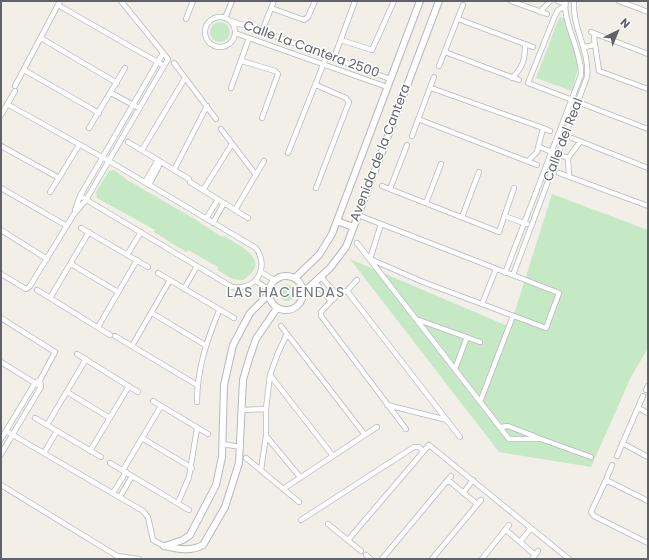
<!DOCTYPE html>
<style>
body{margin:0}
#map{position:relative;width:649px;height:560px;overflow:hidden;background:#f1efe8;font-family:Poppins,sans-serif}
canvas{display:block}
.frame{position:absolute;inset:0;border:2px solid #5f6368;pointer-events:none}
.north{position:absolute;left:597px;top:12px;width:40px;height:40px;-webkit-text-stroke:3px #fff;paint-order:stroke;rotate:43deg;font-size:11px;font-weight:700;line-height:16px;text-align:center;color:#5f6368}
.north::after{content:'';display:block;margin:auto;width:14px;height:18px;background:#5f6368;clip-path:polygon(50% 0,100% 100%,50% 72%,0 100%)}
</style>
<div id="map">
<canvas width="649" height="560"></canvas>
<div class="frame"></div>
<div class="north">N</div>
</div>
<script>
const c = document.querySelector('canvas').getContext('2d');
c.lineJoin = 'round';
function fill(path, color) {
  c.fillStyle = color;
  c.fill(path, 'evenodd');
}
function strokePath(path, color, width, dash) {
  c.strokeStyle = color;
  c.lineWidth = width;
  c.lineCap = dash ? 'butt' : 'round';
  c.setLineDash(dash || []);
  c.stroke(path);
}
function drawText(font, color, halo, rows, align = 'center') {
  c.font = font + ' Poppins,sans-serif';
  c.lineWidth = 3;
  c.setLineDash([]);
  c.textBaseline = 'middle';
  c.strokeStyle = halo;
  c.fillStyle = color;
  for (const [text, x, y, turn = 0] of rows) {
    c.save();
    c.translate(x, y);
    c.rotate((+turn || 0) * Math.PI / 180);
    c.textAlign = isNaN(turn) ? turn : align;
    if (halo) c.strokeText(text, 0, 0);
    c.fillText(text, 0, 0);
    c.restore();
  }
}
fill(new Path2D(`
 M561 17 565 19 577 56 578 68 572 91 536 78 559 18Z
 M210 32a10 10 0 1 1 20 0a10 10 0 1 1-20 0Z
 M114 170 129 181 193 218 222 237 224 236C242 247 273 261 243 280L232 279 218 270V267L188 250 186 252 154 232 155 230 97 198 96 192 109 171Z
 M552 194 648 230V348L631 377 591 467 499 452 350 259 510 327Z
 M279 293a8 8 0 1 1 16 0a8 8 0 1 1-16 0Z`), '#c5e8c5');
const minor = new Path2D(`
 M511 1 547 14
 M558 1 565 4
 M619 1 648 12
 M58 5 161 64
 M565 6 558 10 554 18 528 83 648 129
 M271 8 304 20 308 17 315 1
 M540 12 550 1
 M205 32a15 15 0 1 1 30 0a15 15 0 1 1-30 0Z
 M225 18 232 1
 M186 19 193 1
 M458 19 533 47
 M231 21 262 31 390 79
 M262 31 274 1
 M591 32 648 54
 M235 33 387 87
 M595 34 594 38 599 71 648 89
 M41 38 117 83
 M341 40 372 50 394 1
 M584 47 595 45
 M445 52 519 80
 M334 58 355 1
 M242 61 275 71 278 74 262 118
 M174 63 216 119
 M439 66 463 5
 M24 70 99 113
 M512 78C523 67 525 60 525 45
 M316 85 346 98 349 102 316 188
 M15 86 60 1
 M231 88 249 38
 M431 88 543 128 537 152 528 161
 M111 93 139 108
 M7 104 109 161 256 248C270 268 256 291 232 287L80 196
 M1 115 15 91
 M418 119 537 165
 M89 128 125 68
 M543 128 550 131
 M221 129 256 175
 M412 136 434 77
 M572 138 648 168
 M128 142 189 179
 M1 146 59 178 79 145
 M539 147 568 158
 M142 150 185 78
 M288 153 327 55
 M174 170 207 106
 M559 173 648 206
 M569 176 568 158 580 142
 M145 182 158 160
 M190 182 248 218
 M149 185 161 162
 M382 186 499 232 514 188
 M1 188 67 226
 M390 189 407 145
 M203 190 232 144
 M50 192 59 178
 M426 203 441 164
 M75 210 80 196 163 53
 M235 210 264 161
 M358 215 381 224 559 293 546 328 423 282 370 259 381 224
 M504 216 527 224
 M462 217 479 172
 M206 219 218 199
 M213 223 224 203
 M81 228 148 267
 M1 230 47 259
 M89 232 50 298 110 335
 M357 243 509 439H541L591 457
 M127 255 141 232
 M71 264 118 292
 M261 272 274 280
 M158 273 234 318
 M505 273 581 75C582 52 561 18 566 1
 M1 274 26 289 30 286 74 214 86 200 168 59 121 1
 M513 275 587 77C590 51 572 28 574 1
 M321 277 337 295
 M357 280 347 291 341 292 331 301 321 312V316L406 429
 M256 281 269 290
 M315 282 331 301
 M184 289 197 266
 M37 290 50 298
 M347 291 460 437
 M482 304 496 269
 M152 313 205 345
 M1 318 55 352 40 380 35 383 1 439
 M416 319 480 342
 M281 326 365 435
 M98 327 137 260
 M115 336 197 385
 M132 346 170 280
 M77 354 138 392
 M1 362 38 385
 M455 369 467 337
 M270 375 333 456
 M646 390 648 386
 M67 392 110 418
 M153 401 208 434
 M197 402C197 369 207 340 219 311
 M480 402 513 316
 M387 405 447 420
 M638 408 648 413
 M241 410 266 409
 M35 418 101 457
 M47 425 86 359
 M501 427 508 426 539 438
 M6 431 143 511 148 517 153 540 164 546
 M266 436 300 477
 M142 438 192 468
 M622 443 648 457
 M222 444 241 447
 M90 451 129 386
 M44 453 57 431
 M1 454 41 387 40 380
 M617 456 643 396
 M246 458 299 502
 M110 463 189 510
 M123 470 161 406
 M261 470 266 436V409L270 375 278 353 287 334
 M448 480 477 504
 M606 480 612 465
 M1 485 117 556 139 559
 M283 489 377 427
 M113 493 126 472
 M463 493 473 480
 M120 497 132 476
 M648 501 606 480 591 512 594 516 648 543
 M178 503 189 477 197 428
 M301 520 414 447H419L423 451
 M328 524 361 551
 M506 530 535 555
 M348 540 429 445 569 559
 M520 542 531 528
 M366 555 371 559
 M382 559 451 476
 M432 559 481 500
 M482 559 509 525
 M532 559 538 551`);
const tertiary = new Path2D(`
 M337 221 353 227
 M269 293a17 17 0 1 1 34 0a17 17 0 1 1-34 0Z
 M295 278 319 255 332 234 420 1
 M304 292 330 268 346 247 439 1
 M164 546C178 549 190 552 203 545L225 507 239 463 243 380 249 359 256 339 277 308
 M165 546 183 540 190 535 216 485 222 457 224 385 233 345 250 313 269 294`);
strokePath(minor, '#b5b8bc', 6);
strokePath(tertiary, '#b5b8bc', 8);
strokePath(minor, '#fff', 4.5);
strokePath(tertiary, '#fff', 6);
drawText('13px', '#5f6368', '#fff', [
 ["Calle La Cantera 2500",311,50,20],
 ["Calle del Real",564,140,-69],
 ["Avenida de la Cantera",381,153,-69]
]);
c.letterSpacing = '1px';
drawText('14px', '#70757a', '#fff', [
 ["LAS HACIENDAS",286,293]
]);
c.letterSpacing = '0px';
</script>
